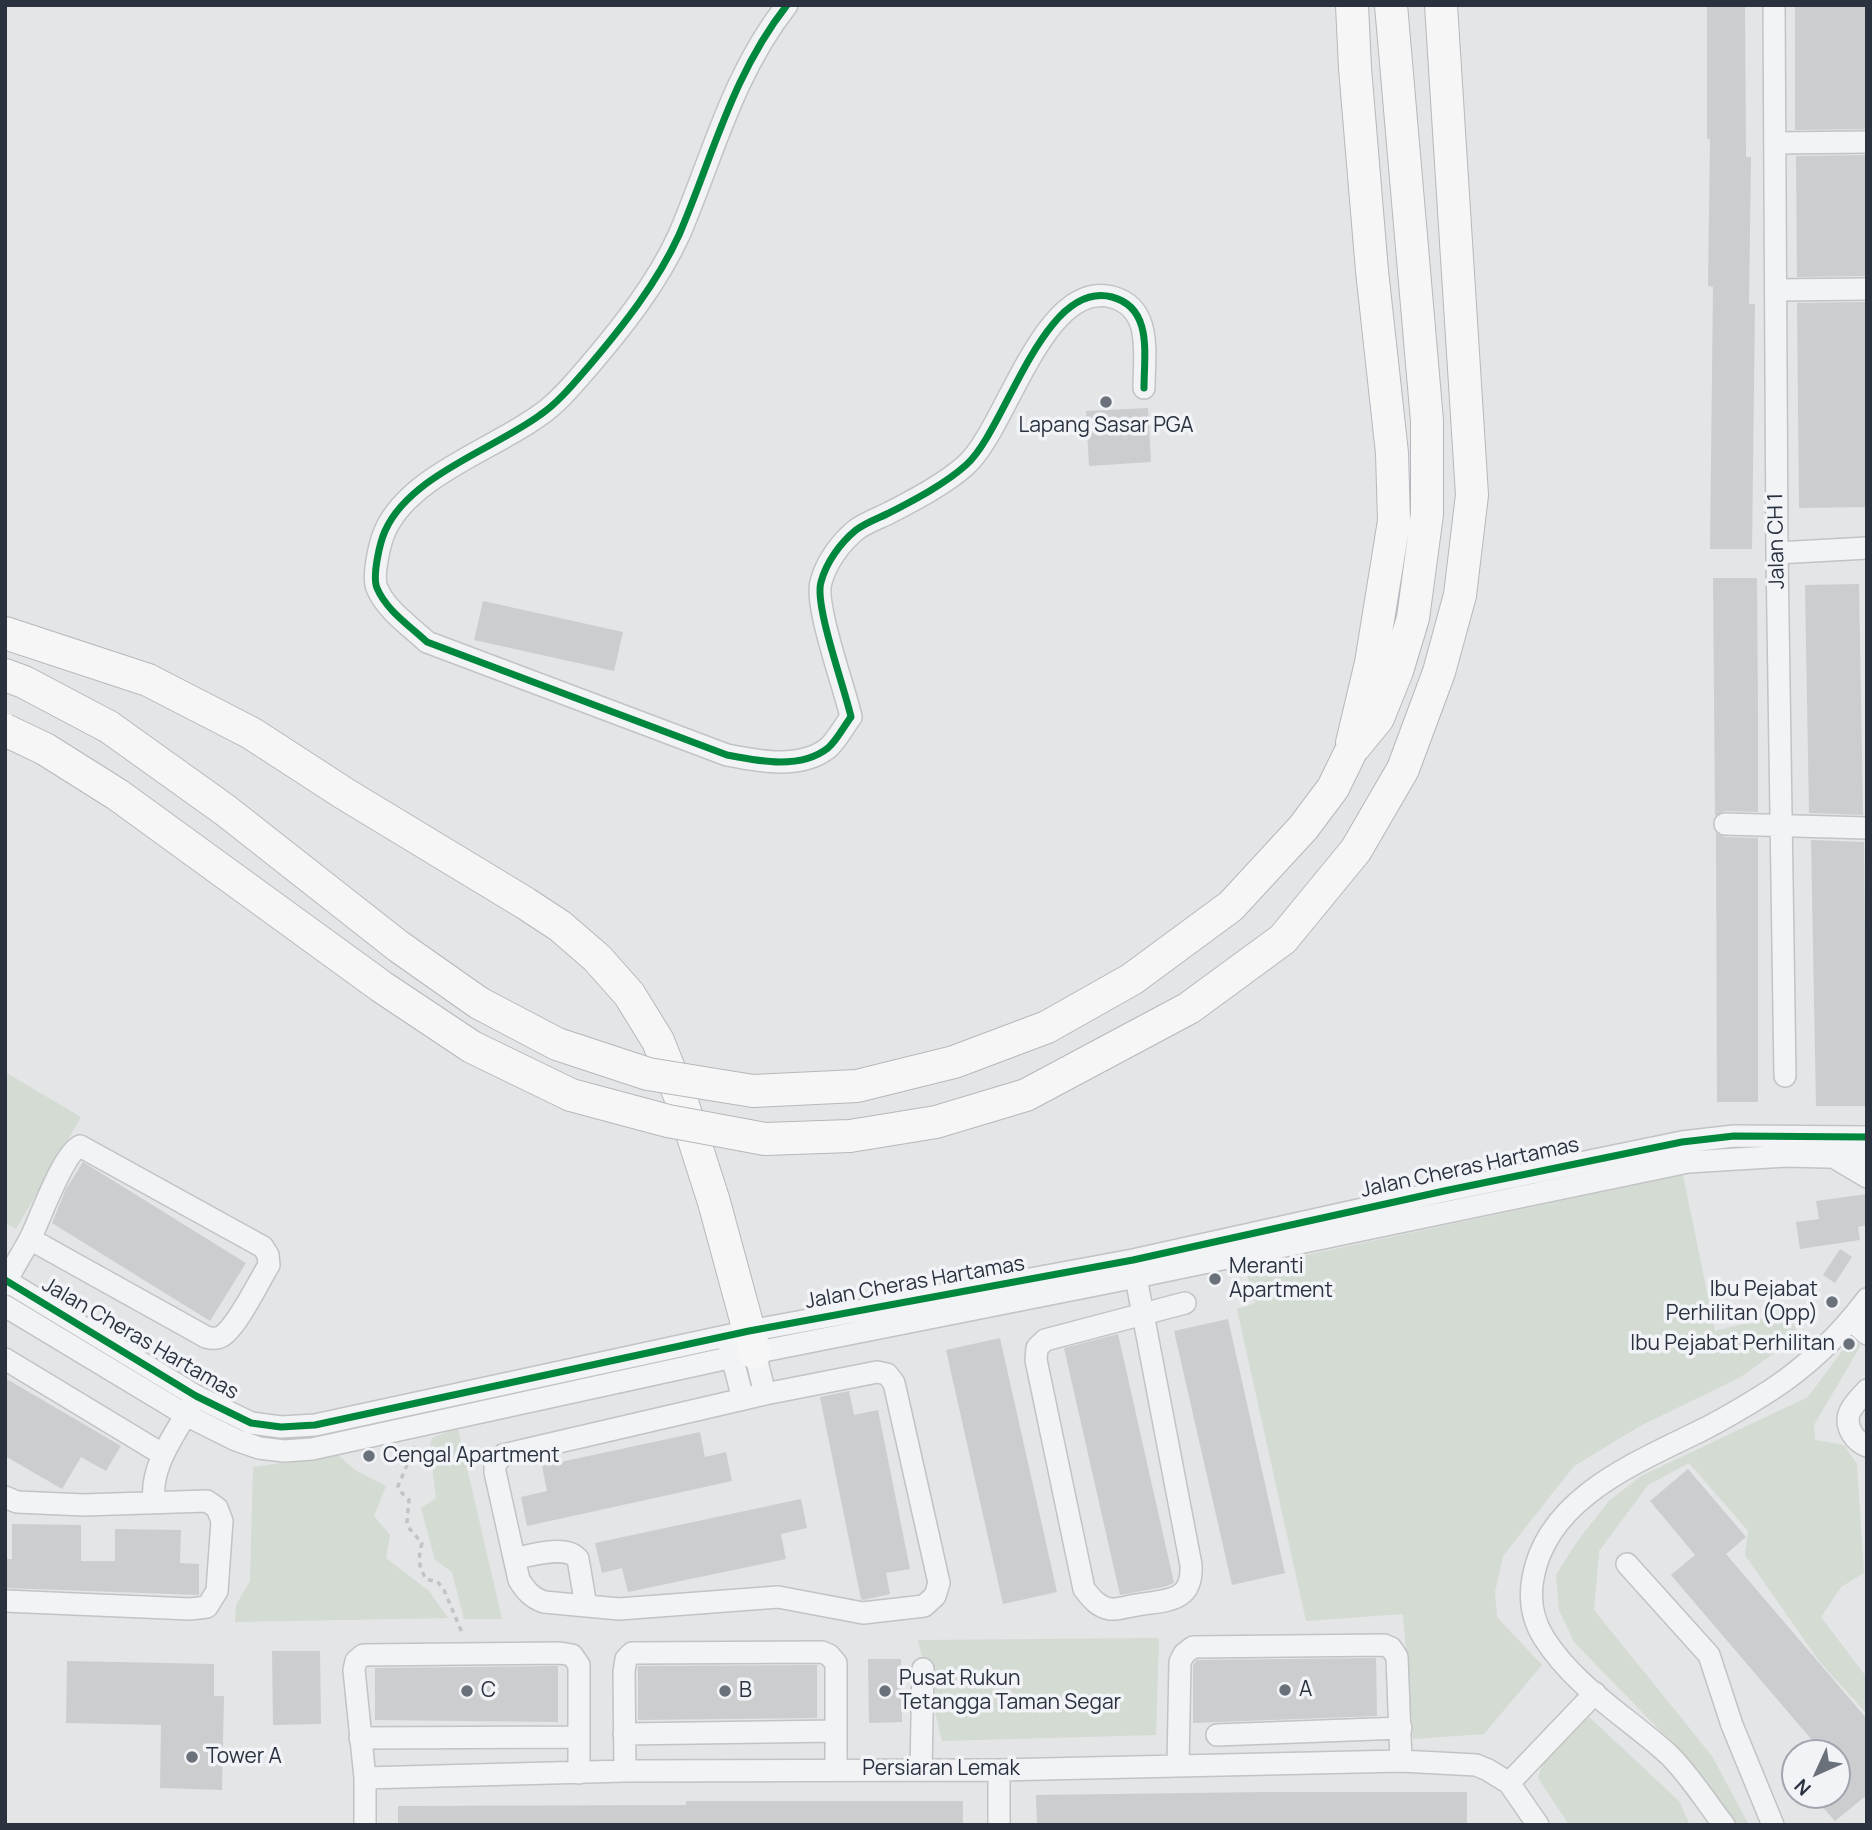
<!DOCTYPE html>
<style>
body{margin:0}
#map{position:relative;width:1872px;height:1830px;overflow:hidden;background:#e3e5e7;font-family:Manrope,sans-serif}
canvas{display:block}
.frame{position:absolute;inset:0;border:7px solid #2a3240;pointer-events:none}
.north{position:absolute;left:1781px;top:1739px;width:70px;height:70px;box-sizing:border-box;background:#f1f3f7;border:2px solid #a1a6ae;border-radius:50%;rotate:225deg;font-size:19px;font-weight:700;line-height:28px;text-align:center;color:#2a3240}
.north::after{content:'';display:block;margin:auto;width:24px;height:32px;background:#6b717a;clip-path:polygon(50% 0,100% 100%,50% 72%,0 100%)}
</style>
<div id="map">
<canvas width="1872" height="1830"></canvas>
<div class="frame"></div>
<div class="north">N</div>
</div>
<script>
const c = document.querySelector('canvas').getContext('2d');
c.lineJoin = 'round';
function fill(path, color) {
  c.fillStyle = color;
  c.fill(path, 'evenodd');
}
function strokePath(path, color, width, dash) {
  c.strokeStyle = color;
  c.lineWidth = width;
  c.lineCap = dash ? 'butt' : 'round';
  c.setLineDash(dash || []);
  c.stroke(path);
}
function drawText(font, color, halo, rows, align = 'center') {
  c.font = font + ' Manrope,sans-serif';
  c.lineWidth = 7;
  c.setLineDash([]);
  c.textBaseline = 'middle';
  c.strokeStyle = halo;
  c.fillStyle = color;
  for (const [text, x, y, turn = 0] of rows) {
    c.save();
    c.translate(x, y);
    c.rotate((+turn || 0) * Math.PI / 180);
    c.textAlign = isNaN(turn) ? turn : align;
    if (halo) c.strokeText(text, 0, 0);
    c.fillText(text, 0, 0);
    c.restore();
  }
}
fill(new Path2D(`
 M5 1072 81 1117 16 1229 5 1223Z
 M1683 1175 1715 1331 1789 1312 1799 1336 1739 1378 1642 1425 1574 1466 1503 1556 1495 1592 1497 1617 1542 1665 1484 1734 1413 1739 1403 1614 1306 1621 1237 1309 1255 1303 1245 1268Z
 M1851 1339 1861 1345 1814 1425 1815 1440 1844 1445 1857 1464 1864 1573 1841 1587 1821 1617 1867 1678V1714L1819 1661 1745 1555 1748 1531 1689 1463 1648 1485 1599 1551 1594 1610 1712 1756 1749 1825H1731L1699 1771 1574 1642 1559 1610 1556 1575 1576 1543 1609 1501 1641 1476 1808 1397Z
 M458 1428V1429L502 1619H464L452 1572 435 1560 421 1508 436 1498 430 1446 432 1438Z
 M338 1455 355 1470 386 1486 374 1516 390 1535 386 1558 429 1591 448 1618 235 1622 236 1605 250 1581 253 1467Z
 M1159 1638 1156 1735 942 1741 918 1640Z
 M1589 1717 1679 1801 1690 1825H1569L1538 1778 1542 1765Z`), '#d3dbd3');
fill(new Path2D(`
 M1707 5H1745L1746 157H1751L1749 304H1755L1752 549H1710L1713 287 1708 286 1710 139H1707Z
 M1795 5H1867V129L1795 130Z
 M1867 155V276L1797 277 1796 156Z
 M1867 302V507L1799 508 1797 303Z
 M1148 408 1151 462 1089 466 1086 411Z
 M1713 578H1757L1758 712V812L1725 811 1715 816Z
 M1859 584 1863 815 1809 813 1805 585Z
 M483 601 623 632 614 671 474 640Z
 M1716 833 1725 837 1758 838V1102H1717Z
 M1811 840 1864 842 1867 1106H1816Z
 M83 1162 246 1263 210 1321 52 1223 66 1189Z
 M1867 1194V1225L1858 1227 1860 1240 1800 1249 1796 1222 1819 1219 1816 1201Z
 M1840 1249 1852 1257 1835 1283 1823 1275Z
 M1228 1319 1285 1573 1232 1585 1174 1331Z
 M1118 1334 1174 1583 1164 1587 1120 1595 1064 1348Z
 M1000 1338 1057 1592 1003 1604 946 1350Z
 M5 1378 121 1446 106 1471 81 1457 62 1489 5 1456Z
 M849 1391 854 1415 878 1410 910 1569 886 1573 890 1594 863 1600 861 1599 820 1397Z
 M700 1432 705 1457 726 1452 732 1481 527 1526 521 1497 547 1491 542 1466Z
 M1688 1469 1746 1537 1726 1554 1867 1719V1795L1835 1821 1812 1795H1837V1753H1823L1671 1575 1695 1555 1650 1501Z
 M801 1499 807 1528 781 1534 786 1559 628 1592 622 1568 602 1573 595 1543Z
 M12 1524 81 1525V1561H115V1529L181 1530 180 1563 199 1564V1595L5 1588V1559H12Z
 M272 1651H320L321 1724 273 1725Z
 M1376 1658 1377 1716 1193 1723V1665L1197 1660Z
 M868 1659H901L902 1722 869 1723Z
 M67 1661 214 1664V1696H224L222 1790 160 1788 161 1725 66 1723Z
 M817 1665V1718L638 1720V1666Z
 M558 1666V1722L375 1720V1668Z
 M1267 1792H1467V1825H1037L1036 1795Z
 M686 1801H963V1825H398V1806L686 1805Z`), '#cbcdcf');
const minor = new Path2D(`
 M787 5C732 75 713 156 679 235 657 283 623 326 589 366 575 382 558 403 540 415 494 449 409 476 385 531 380 542 372 576 377 588 386 610 410 626 427 642L727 755C758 761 800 770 828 748 837 740 844 726 851 717 845 689 814 605 821 582 826 563 840 543 856 530 865 523 879 518 889 513 914 500 945 484 966 465 1006 430 1043 279 1112 297 1153 308 1144 354 1144 388
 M1774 5 1777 553 1785 1076
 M1775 143 1867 142
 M1776 290 1867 289
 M1777 553 1867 548
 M1725 824 1867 828
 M1835 1158 1867 1177
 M1133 1262 1191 1565C1193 1603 1166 1600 1137 1605 1129 1606 1118 1610 1110 1609 1098 1607 1091 1598 1084 1589L1036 1360 1037 1348 1045 1340 1185 1303
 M5 1280 196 1396 251 1423 281 1427 315 1425 749 1331 1133 1260 1444 1191 1682 1142 1734 1136 1867 1137
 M5 1285C12 1268 23 1253 31 1237 41 1216 63 1154 80 1146L263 1247 268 1255 269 1265C259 1281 237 1327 222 1336 217 1339 212 1339 206 1337L30 1239
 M5 1306 186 1415 236 1440 259 1448 284 1451 312 1449 733 1357 1136 1277 1688 1162 1786 1156 1867 1158
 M1851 1320 1867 1334
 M729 1345 743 1399
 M755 1353 765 1394
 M5 1359 162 1454
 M877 1372 887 1374 894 1383 939 1583 935 1596 924 1606 863 1613 778 1597 619 1609 544 1602C532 1598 526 1591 519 1580L495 1472V1464L503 1455 765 1394Z
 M1867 1390C1861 1397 1852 1405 1849 1414 1845 1427 1855 1442 1867 1446
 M5 1497 17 1502 84 1505 207 1501 217 1508 222 1521 217 1591 207 1607 190 1609 5 1601
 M154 1501C150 1465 175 1435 192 1404
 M514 1558C532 1556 566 1544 578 1559L586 1606
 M1627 1564 1709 1655 1732 1725 1773 1825
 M624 1734 835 1731
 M1217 1735 1401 1728
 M360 1738 578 1737
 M1178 1765 1180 1662 1184 1654 1193 1647 1384 1645 1391 1648 1397 1657 1401 1761
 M921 1770 923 1669
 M625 1771 624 1672 626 1659 632 1653 822 1652 829 1655 836 1663V1769
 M365 1778 625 1771 999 1770 1401 1761 1476 1765 1488 1770 1509 1783 1538 1825
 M1509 1783 1595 1693
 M365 1825V1778L354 1670 356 1661 363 1655 560 1653 572 1655 579 1665V1773
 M999 1825V1770
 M1724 1825C1706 1802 1689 1774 1668 1754 1627 1717 1574 1686 1544 1638 1532 1619 1529 1600 1533 1578 1547 1497 1638 1462 1702 1430 1726 1418 1749 1404 1771 1390 1809 1365 1840 1335 1867 1299`);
const highway = new Path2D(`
 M5 633 148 680 251 733 345 794 525 903 560 926 597 958 629 994 658 1041 681 1099 714 1202 755 1353
 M5 675 24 682 109 727
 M1352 743 1371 663 1394 521 1392 453 1372 271 1355 68 1352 5
 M1351 751 1378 718 1397 671 1413 618 1427 514V421L1391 5`);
strokePath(minor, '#c1c3c5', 24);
strokePath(highway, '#b5b8bc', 34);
strokePath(new Path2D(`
 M415 1446 398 1486 399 1490 409 1500 407 1522 408 1527 422 1543C418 1558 418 1567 427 1580L437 1581 444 1590 463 1635`), '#c2c3c8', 3.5, [5, 5]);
strokePath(minor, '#f2f3f5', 21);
strokePath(highway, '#f6f6f7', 32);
const highwayBridge = new Path2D(`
 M109 727 225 810 398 946 479 1003 557 1044 648 1074 753 1091 857 1086 954 1062 1047 1027 1132 979 1231 906 1303 828 1333 788 1351 751
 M5 730 45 749 118 795 382 987 472 1047 571 1095 668 1121 765 1139 850 1136 936 1122 1026 1095 1189 1008 1283 939 1356 850 1403 769 1439 672 1460 595 1472 495 1441 5`);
strokePath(highwayBridge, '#b5b8bc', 34, []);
strokePath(highwayBridge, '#f6f6f7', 32);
strokePath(new Path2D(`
 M787 5C732 75 713 156 679 235 657 283 623 326 589 366 575 382 558 403 540 415 494 449 409 476 385 531 380 542 372 576 377 588 386 610 410 626 427 642L727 755C758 761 800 770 828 748 837 740 844 726 851 717 845 689 814 605 821 582 826 563 840 543 856 530 865 523 879 518 889 513 914 500 945 484 966 465 1006 430 1043 279 1112 297 1153 308 1144 354 1144 388
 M5 1280 196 1396 251 1423 281 1427 315 1425 749 1331 1133 1260 1444 1191 1682 1142 1734 1136 1867 1137`), '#00873e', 7);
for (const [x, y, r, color] of [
 [1106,402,7,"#6b717a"],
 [1215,1279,7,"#6b717a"],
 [1832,1302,7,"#6b717a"],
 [1849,1344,7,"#6b717a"],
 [369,1456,7,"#6b717a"],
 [1285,1690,7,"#6b717a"],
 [467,1691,7,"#6b717a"],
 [725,1691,7,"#6b717a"],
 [885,1691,7,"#6b717a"],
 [192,1757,7,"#6b717a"]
]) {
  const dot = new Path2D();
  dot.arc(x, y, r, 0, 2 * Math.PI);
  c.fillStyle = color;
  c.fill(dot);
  strokePath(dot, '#f1f3f7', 2.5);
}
drawText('21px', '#2a3240', '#f1f3f7', [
 ["Lapang Sasar PGA",1106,426,"center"],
 ["Meranti",1229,1267],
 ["Apartment",1229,1291],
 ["Ibu Pejabat",1818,1290,"right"],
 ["Perhilitan (Opp)",1818,1314,"right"],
 ["Ibu Pejabat Perhilitan",1835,1344,"right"],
 ["Cengal Apartment",383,1456],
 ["Pusat Rukun",899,1679],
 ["Tetangga Taman Segar",899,1703],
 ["A",1299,1690],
 ["C",481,1691],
 ["B",739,1691],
 ["Tower A",206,1757]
], 'left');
drawText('21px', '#2a3240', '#f1f3f7', [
 ["Jalan CH 1",1777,541,-91],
 ["Jalan Cheras Hartamas",1470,1168,-12],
 ["Jalan Cheras Hartamas",915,1283,-10],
 ["Jalan Cheras Hartamas",140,1339,30],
 ["Persiaran Lemak",941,1769]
]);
</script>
